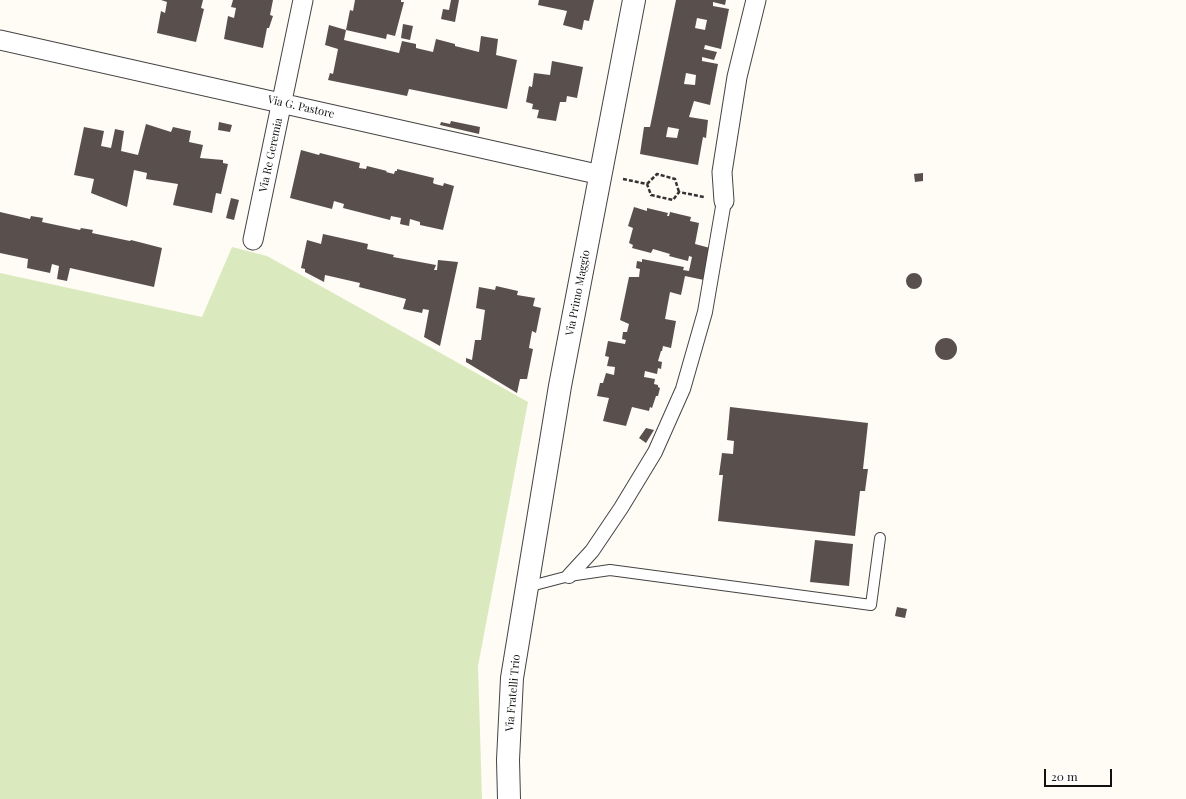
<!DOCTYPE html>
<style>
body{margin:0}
#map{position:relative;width:1186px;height:799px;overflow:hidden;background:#fffbf5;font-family:"Playfair Display",serif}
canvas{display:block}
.scale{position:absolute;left:1044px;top:769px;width:68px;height:18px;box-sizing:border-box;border:2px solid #111;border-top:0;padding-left:5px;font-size:12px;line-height:14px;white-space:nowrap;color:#111;-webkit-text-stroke:3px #fff;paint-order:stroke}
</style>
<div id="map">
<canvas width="1186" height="799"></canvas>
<div class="scale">20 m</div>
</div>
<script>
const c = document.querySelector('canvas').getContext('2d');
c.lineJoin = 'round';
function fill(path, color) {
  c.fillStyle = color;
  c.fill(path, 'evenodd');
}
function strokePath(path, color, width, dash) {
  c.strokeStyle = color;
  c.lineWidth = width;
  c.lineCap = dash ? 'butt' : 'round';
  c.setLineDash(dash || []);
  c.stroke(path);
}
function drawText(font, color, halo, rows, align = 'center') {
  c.font = font + ' "Playfair Display",serif';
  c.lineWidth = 4;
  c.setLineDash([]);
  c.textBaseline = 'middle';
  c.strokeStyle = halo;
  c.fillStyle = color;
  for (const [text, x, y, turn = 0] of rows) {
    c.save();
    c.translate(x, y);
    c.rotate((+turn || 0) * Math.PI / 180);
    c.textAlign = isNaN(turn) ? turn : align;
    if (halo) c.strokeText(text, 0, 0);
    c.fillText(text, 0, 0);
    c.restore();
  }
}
fill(new Path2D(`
 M232 247 267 256 528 402 478 666 482 799H0V273L202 317Z`), '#daeabe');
fill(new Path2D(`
 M161 0H203L201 8 204 9 196 42 157 33 161 11 165 13 167 2Z
 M233 0H273L270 15 273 16 269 28H267L263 48 224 39 228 16 234 18 236 8 231 7Z
 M355 0H401V2H404L395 36 387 34 386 39 346 30 350 10 353 11Z
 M451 0H459L455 22 441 19 443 9 449 10Z
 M539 0H594L589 21 584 20 582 30 563 25 567 11 538 5Z
 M676 0H726L725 5 713 2V6L729 9 721 49 705 45 704 49 717 52 714 60 702 57V61L718 64 710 105 694 101 689 117 708 120 706 138 703 137 698 165 640 154 644 127H650ZM697 18 707 20 705 30 695 28ZM686 73 696 75 695 85 684 84ZM668 127 679 129 677 138 666 137Z
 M403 24 413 26 410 40 401 38Z
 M329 25 346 30 344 40 399 53 402 41 416 44V48L433 52 436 39 455 44V46L479 52 481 36 498 39 496 55 517 60 507 109 409 89 407 96 328 80 330 73 333 74 338 49 325 45Z
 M552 61 583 67 577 98 567 96 566 102H560L556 121 537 118 539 110 532 109 533 104 526 102 529 86 532 87 534 73 550 75Z
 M451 121 480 127 479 134 440 125 441 122 450 124Z
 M219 122 232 125 230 132 218 130Z
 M146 124 171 132 173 127 191 131 189 142 203 145 200 158 223 160V163L228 164 221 194 216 193 212 213 173 205 178 184 146 179 147 173 134 170 127 207 91 193 94 179 74 175 84 127 104 131 101 146 111 148 115 129 124 131 121 151 138 155Z
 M301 150 319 155 320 153 360 163 359 168 366 169 367 166 387 171 386 172 394 174 395 171H397V169L434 178 433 183 435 184 443 186 444 183 454 186 443 230 420 225V222L410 219 409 226 400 224 401 218 391 216 390 220 343 208 344 204 334 201 332 209 290 198Z
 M923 173V181L915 182 914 174Z
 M231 198 239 200 234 220 226 218Z
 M634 207 647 211V208L668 213 667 216H669L670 212 691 217 690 221 699 223 695 244 710 248 704 280 685 276 681 295 670 292 665 319 676 321 671 348 663 346 662 351H661L658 361 662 362 661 369 658 368 657 374 645 371 644 377 655 379 654 384 658 385V387L660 388 658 396H656L652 408 650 407 649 411 632 407 626 426 603 421 609 398 597 396 600 383H603L606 373 614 375 615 367 607 366 609 357 605 356 608 341 625 344 626 340 622 339 623 332H627L629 324 620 320 629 277H639L640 269 636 268 637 261 642 262V259L684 267 683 270 689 271 692 257 689 256 688 261 669 256 670 254 653 249 651 253 632 248 633 245 629 243 633 228 628 226Z
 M0 212 30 219 31 216 43 218 42 222 80 230 81 228 93 230 92 233 130 241 131 240 162 248 154 287 70 268 67 281 57 279 59 266 52 264 50 273 27 268 28 259 0 253Z
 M323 234 368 244 367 249 394 255 393 257 436 265 434 270H437L438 260 458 262 440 346 424 337 429 310 423 309 422 313 403 309 406 299 359 287 360 283 325 275 324 282 305 272V269L301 268 307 240 321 244Z
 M906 281a8 8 0 1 1 16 0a8 8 0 1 1-16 0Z
 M496 286 518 291 517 295 535 298 533 306 541 308 536 333 532 331 529 348 533 349 527 379H520L517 393 466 362V358L472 360 475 340H481L485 310 476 308 479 287 495 290Z
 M935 349a11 11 0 1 1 22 0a11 11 0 1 1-22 0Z
 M730 407 868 423 863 469H868L865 491H860L855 536 718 521 723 475H719L722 453 733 454 734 441 727 440Z
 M646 428 654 430 646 443 639 438Z
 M815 540 853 544 849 586 810 582Z
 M897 607 907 609 905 618 895 616Z`), '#59504d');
const service = new Path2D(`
 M527 587 569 576 610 570 871 605 880 538`);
const pedestrian = new Path2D(`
 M569 576 592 551 621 508 655 452 683 389 705 312 724 201`);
const minor = new Path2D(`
 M0 40 601 175
 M724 201 722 172 737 77 756 0
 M253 240 303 0`);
const tertiary = new Path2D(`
 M509 799 508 760 512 678 560 386 634 0`);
strokePath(service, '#444', 12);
strokePath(pedestrian, '#444', 16);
strokePath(minor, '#444', 21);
strokePath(tertiary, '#444', 24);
strokePath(new Path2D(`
 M623 179 647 184 651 195 673 200 679 192 704 197
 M647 184 657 174 675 179 679 192`), '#333', 2.5, [4, 2]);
strokePath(service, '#fff', 10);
strokePath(pedestrian, '#fff', 14);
strokePath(minor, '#fff', 19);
strokePath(tertiary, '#fff', 22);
drawText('11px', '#111', '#fff', [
 ["Via G. Pastore",301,107,13],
 ["Via Re Geremia",271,155,-78],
 ["Via Primo Maggio",578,293,-79],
 ["Via Fratelli Trio",513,693,-85]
]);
</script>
